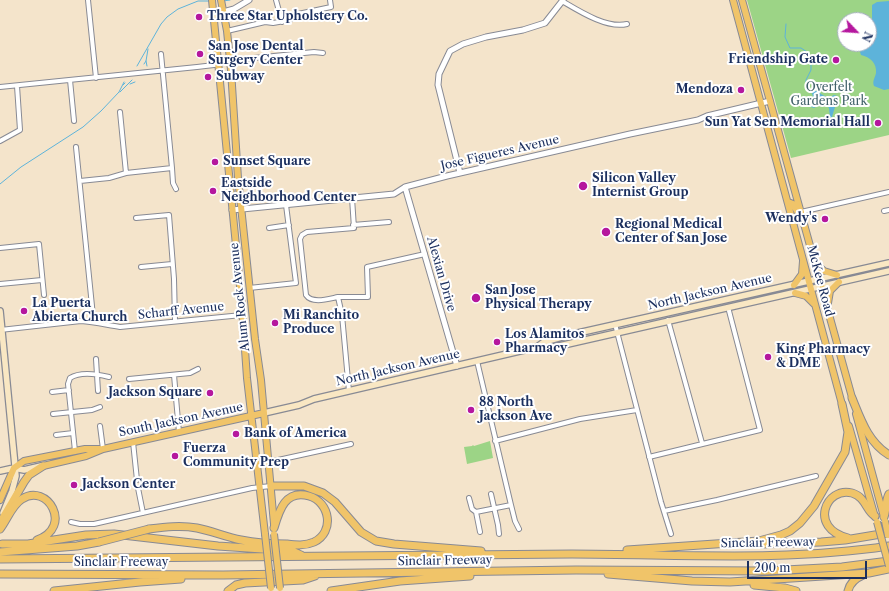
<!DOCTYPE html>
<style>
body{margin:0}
#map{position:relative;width:889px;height:591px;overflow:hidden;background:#f4e4cb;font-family:"Libre Caslon Text",serif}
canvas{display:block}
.north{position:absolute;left:837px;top:12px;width:40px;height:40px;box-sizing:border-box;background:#fff;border:1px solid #a4acbf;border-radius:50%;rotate:115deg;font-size:11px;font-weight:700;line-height:16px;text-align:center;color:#1b2f5e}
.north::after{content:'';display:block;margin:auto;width:14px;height:18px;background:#b5179e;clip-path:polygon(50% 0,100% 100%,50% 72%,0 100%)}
.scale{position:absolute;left:747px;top:561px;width:120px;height:18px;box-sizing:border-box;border:2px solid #1b2f5e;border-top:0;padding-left:5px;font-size:12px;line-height:14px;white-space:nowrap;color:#1b2f5e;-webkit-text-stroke:3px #fff;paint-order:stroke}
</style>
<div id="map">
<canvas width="889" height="591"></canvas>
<div class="north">N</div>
<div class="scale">200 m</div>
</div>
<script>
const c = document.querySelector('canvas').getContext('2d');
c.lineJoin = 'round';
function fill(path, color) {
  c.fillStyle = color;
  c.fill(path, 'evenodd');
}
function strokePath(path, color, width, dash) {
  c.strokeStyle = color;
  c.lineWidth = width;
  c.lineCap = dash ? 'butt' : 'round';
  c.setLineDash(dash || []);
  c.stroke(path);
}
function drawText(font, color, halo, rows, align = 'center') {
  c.font = font + ' "Libre Caslon Text",serif';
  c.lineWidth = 4;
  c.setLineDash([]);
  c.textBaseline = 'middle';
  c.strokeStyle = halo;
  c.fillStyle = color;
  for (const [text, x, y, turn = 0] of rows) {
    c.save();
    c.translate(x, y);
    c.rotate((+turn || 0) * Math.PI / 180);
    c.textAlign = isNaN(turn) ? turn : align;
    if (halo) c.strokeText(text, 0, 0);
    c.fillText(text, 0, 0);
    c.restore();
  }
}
fill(new Path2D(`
 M747 0H889V135L791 158ZM845 20H869V44H845Z
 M490 441 493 458 467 464 464 447 472 446 473 445 474 446Z`), '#9cd486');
fill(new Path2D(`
 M889 1V89L884 90 874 86C872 81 875 78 876 73 877 63 870 57 861 55L860 52 866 44H869V39L872 30V5L877 2Z
 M813 91H817L821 94 828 98 834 95 837 96C838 102 833 111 832 118L830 117 829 108 826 105H819L814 108 811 107 813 97 812 93Z`), '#5db3da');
strokePath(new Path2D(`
 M223 1 230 0
 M786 24 785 37 790 48H801L807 52 811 58V70L806 80V85L812 93
 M146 61 147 66
 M144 64 146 61 148 49
 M137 66 161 24 167 17 178 9 198 1H210
 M130 84 135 82
 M123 85 125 83
 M120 92 132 80
 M0 184 21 167 83 127 101 111 119 92 124 82`), '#5db3da', 1);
const minor = new Path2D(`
 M88 0 96 78
 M276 0 282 22
 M562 1C579 11 607 29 627 24
 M227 31 265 22 273 23 290 20 298 14 331 7 330 0
 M161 54 172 168 173 183 176 189
 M70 80 74 121
 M0 87 197 67 214 65 234 60 314 52 323 53
 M120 112 126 173
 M0 141 20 130 17 86
 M76 147 93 316 92 321
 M80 181 109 178 126 173 172 168
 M884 211 889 210
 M801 212 889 192
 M136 218 169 215 174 279 175 321
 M353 225 389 222
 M269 228 289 225
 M0 248 39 244 44 295
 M141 267 172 264
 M0 284 42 280
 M249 288 296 283 286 205
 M338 297H368L367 267 425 254
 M668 320 702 443
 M615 324 661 502 671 534
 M0 330 81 321C94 322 107 325 120 327L242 315
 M96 359 98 391
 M477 361 511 505 515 521 519 529
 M174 375 179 432
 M129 379 190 373 198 369
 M349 391 342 315 338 297C328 299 312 304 306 295L300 239 302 235 307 232 354 228 352 198
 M52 392 69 390
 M53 414 92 410 100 407
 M100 426 103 449
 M56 435 73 433
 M495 441 580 419 637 410
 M133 442 137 480
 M75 451 68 384 70 378C81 371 97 374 109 377
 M649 457 760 430 728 307
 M269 462 351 444
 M138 488 143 513
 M491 494 498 525 499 534
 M469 498 472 509 476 512 511 505
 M664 511 717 500 816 476
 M476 512 480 532
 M71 522 80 524H94L252 488 271 486`);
const tertiary = new Path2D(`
 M223 12 234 9 249 0
 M460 173 438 85 439 74 450 51 463 44 486 37 523 30 545 23 563 0
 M405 187 457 366
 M232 210 394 194 405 187 447 176 630 134 698 120 707 116 770 101`);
const secondary = new Path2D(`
 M0 311 16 476 12 491 3 513
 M537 347 544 342 569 335 889 263
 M264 413 299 405 314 399 537 347 546 349 889 271
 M0 471 14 468 24 470 41 466`);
const primary = new Path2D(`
 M212 0 242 307 247 378 265 534
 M221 0 227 31 231 70 238 178 255 339 261 380 274 524
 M733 0 843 408
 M742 0 853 401
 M788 202 793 204 797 211 801 212
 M816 264 824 271 837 275
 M794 285 802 274 803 261
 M795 293 806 296 814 304
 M828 303 830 291 839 282
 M856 414 884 517
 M849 426 875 517
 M43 466 86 456 103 449 264 413
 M0 500 14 468 24 461 85 449H100`);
const trunk = new Path2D(`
 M0 523 24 482 29 475 43 466`);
const motorway = new Path2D(`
 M852 398C861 420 868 442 889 455
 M271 486H304L323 493 335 502 361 532 376 541 394 544 481 551
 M884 517C887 509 885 501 889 494
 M0 529C7 520 12 505 22 499 47 482 74 527 37 540
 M149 529C165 527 181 525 197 528 212 531 226 537 241 540 256 543 271 544 287 544 296 545 305 546 314 542 335 532 330 502 309 496 285 489 279 511 274 528
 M848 538C808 528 826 486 852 493 866 497 866 511 875 516
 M2 544H28L86 535 114 534 218 546 292 551 301 555
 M762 544 821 542 845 540 887 533
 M627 550 759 541 781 535 790 531 800 523 814 506 845 452 848 432 842 404
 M0 552 77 546 99 542
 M0 559C191 557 381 556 572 554 678 554 784 562 889 546
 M0 574 223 575 576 570 766 571 842 567 889 561
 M608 574 692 581 730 582 869 573 889 569
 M754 585 785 588 796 591
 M54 591 140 582 181 579
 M228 591 236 585 245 583 303 580 315 576
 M331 591 400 581 470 576
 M848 591C850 582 856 578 863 575`);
strokePath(minor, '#888a94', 6);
strokePath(tertiary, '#888a94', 7);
strokePath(secondary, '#888a94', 8);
strokePath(primary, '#888a94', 8);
strokePath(trunk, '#888a94', 9);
strokePath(motorway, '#888a94', 9);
strokePath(minor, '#fff', 4);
strokePath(tertiary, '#fff', 5);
strokePath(secondary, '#f9e7c3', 5.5);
strokePath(primary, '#f0c469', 6);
strokePath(trunk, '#f0c469', 7);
strokePath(motorway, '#f0c469', 7);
const primaryBridge = new Path2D(`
 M885 521 888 535
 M877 522 889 566
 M265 534 271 588
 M274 534 280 588`);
const motorwayBridge = new Path2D(`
 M99 542 149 529`);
strokePath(primaryBridge, '#888a94', 8, []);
strokePath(motorwayBridge, '#888a94', 9, []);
strokePath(primaryBridge, '#f0c469', 6);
strokePath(motorwayBridge, '#f0c469', 7);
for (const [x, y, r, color] of [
 [199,17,4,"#b5179e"],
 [200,54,4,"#b5179e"],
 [836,60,4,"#b5179e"],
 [208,77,4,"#b5179e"],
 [741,90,4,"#b5179e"],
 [878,123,4,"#b5179e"],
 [215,162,4,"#b5179e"],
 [583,186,5,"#b5179e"],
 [213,191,4,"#b5179e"],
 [825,219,4,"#b5179e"],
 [606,232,5,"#b5179e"],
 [476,298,5,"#b5179e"],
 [24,311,4,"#b5179e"],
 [275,323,4,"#b5179e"],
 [497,342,4,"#b5179e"],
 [768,357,4,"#b5179e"],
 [210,393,4,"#b5179e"],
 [471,410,4,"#b5179e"],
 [236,434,4,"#b5179e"],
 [175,456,4,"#b5179e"],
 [74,485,4,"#b5179e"]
]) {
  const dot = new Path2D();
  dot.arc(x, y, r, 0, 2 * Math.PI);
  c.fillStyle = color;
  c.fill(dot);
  strokePath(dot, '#fff', 1.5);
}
drawText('bold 12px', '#1b2f5e', '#fff', [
 ["Three Star Upholstery Co.",207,17],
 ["San Jose Dental",208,47],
 ["Surgery Center",208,61],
 ["Friendship Gate",828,60,"right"],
 ["Subway",216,77],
 ["Mendoza",733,90,"right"],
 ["Sun Yat Sen Memorial Hall",870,123,"right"],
 ["Sunset Square",223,162],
 ["Silicon Valley",592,179],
 ["Internist Group",592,193],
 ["Eastside",221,184],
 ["Neighborhood Center",221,198],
 ["Wendy's",817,219,"right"],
 ["Regional Medical",615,225],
 ["Center of San Jose",615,239],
 ["San Jose",485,291],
 ["Physical Therapy",485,305],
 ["La Puerta",32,304],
 ["Abierta Church",32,318],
 ["Mi Ranchito",283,316],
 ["Produce",283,330],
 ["Los Alamitos",505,335],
 ["Pharmacy",505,349],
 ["King Pharmacy",776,350],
 ["& DME",776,364],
 ["Jackson Square",202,393,"right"],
 ["88 North",479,403],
 ["Jackson Ave",479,417],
 ["Bank of America",244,434],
 ["Fuerza",183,449],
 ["Community Prep",183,463],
 ["Jackson Center",82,485]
], 'left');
drawText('12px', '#42616a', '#fff', [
 ["Overfelt",829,88],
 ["Gardens Park",829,102]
]);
drawText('12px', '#1b2f5e', '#fff', [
 ["Jose Figueres Avenue",500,153,-13],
 ["Alexian Drive",441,274,74],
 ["McKee Road",820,281,75],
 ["North Jackson Avenue",710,292,-13],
 ["Alum Rock Avenue",240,297,-96],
 ["Scharff Avenue",181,311,-6],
 ["North Jackson Avenue",398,368,-13],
 ["South Jackson Avenue",181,420,-12],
 ["Sinclair Freeway",768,543,-1],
 ["Sinclair Freeway",445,561,-1],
 ["Sinclair Freeway",121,563]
]);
</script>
